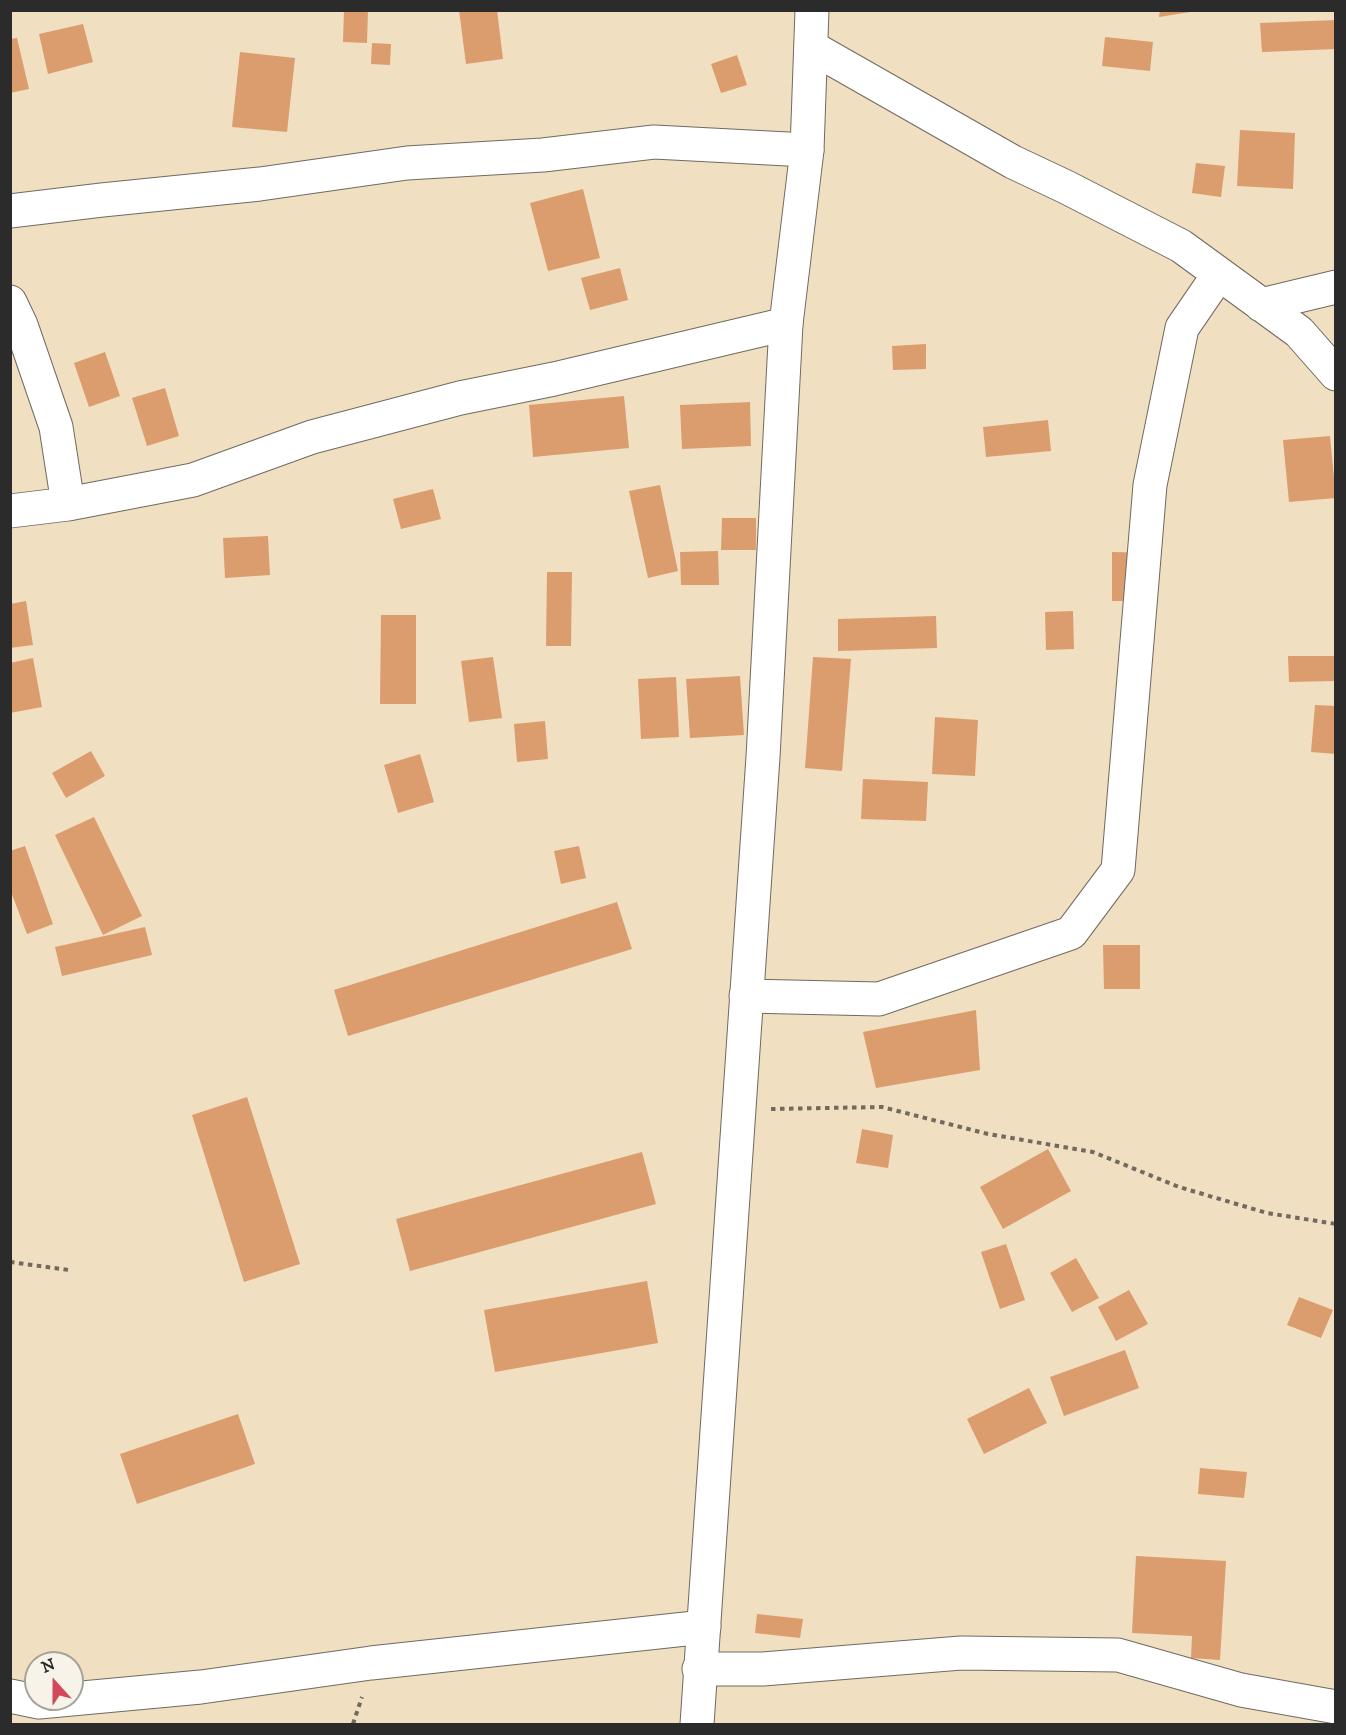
<!DOCTYPE html>
<style>
body{margin:0}
#map{position:relative;width:1346px;height:1735px;overflow:hidden;background:#f0dfc1;font-family:"IM FELL DW Pica",serif}
canvas{display:block}
.frame{position:absolute;inset:0;border:12px solid #2b2b2b;pointer-events:none}
.north{position:absolute;left:24px;top:1651px;width:60px;height:60px;box-sizing:border-box;background:#f7f3e8;border:2px solid #a5a39c;border-radius:50%;rotate:339deg;font-size:16px;font-weight:700;line-height:24px;text-align:center;color:#2b2b2b}
.north::after{content:'';display:block;margin:auto;width:21px;height:27px;background:#d1495b;clip-path:polygon(50% 0,100% 100%,50% 72%,0 100%)}
</style>
<div id="map">
<canvas width="1346" height="1735"></canvas>
<div class="frame"></div>
<div class="north">N</div>
</div>
<script>
const c = document.querySelector('canvas').getContext('2d');
c.lineJoin = 'round';
function fill(path, color) {
  c.fillStyle = color;
  c.fill(path, 'evenodd');
}
function strokePath(path, color, width, dash) {
  c.strokeStyle = color;
  c.lineWidth = width;
  c.lineCap = dash ? 'butt' : 'round';
  c.setLineDash(dash || []);
  c.stroke(path);
}
fill(new Path2D(`
 M344 10H368L367 43 343 42Z
 M459 10H497L503 59 466 64Z
 M1160 10H1190V12L1159 17Z
 M1336 20V49L1262 52 1260 23Z
 M83 24 93 62 48 74 39 34Z
 M1105 37 1153 42 1150 71 1102 66Z
 M17 38 29 89 10 93V39Z
 M372 43 391 44 390 65 371 64Z
 M240 52 295 58 287 132 232 127Z
 M737 55 747 85 721 93 711 64Z
 M1240 130 1295 133 1293 189 1237 186Z
 M1196 163 1225 166 1221 197 1192 193Z
 M583 189 600 258 548 271 530 203Z
 M620 268 628 300 590 310 581 278Z
 M926 344V369L893 370 892 346Z
 M105 352 120 396 89 407 74 363Z
 M165 388 179 436 147 446 132 398Z
 M624 396 629 448 533 457 529 405Z
 M750 402 751 446 682 449 680 405Z
 M1048 420 1051 451 986 457 983 427Z
 M1330 436 1336 498 1289 502 1283 440Z
 M660 485 678 571 648 578 629 491Z
 M433 489 441 519 401 529 393 499Z
 M722 518H756V550H721Z
 M268 536 270 575 225 578 223 538Z
 M718 551 719 585H681L680 552Z
 M1112 552 1153 553 1136 601H1112Z
 M547 572H572L571 646H546Z
 M26 601 33 645 10 648V604Z
 M1073 611 1074 649 1046 650 1045 612Z
 M381 615H416V704H380Z
 M936 616 937 648 838 651V619Z
 M1288 656H1335V681L1289 682Z
 M493 657 502 718 469 722 461 661Z
 M813 657 851 659 842 771 805 768Z
 M33 658 42 707 10 713V663Z
 M740 676 744 735 690 738 686 679Z
 M676 677 679 737 641 739 638 679Z
 M1315 705 1336 706V754L1311 752Z
 M935 717 978 720 975 776 932 774Z
 M545 721 548 759 517 762 514 724Z
 M91 751 105 776 66 798 52 773Z
 M420 754 434 802 398 813 384 765Z
 M863 779 928 782 926 821 861 819Z
 M94 817 142 916 103 935 55 835Z
 M25 846 53 924 27 934 10 889V851Z
 M579 846 586 878 561 884 554 851Z
 M617 902 632 949 348 1036 334 990Z
 M145 927 152 955 62 976 55 947Z
 M1103 945H1140V989H1104Z
 M976 1010 980 1070 876 1088 863 1032Z
 M247 1097 300 1264 244 1282 192 1115Z
 M862 1129 893 1135 888 1168 856 1163Z
 M1048 1149 1071 1191 1003 1229 980 1187Z
 M642 1152 656 1204 410 1271 396 1219Z
 M1006 1244 1025 1300 1000 1309 981 1252Z
 M1076 1258 1099 1298 1072 1312 1050 1273Z
 M647 1281 658 1343 495 1372 484 1310Z
 M1129 1290 1148 1324 1116 1341 1098 1307Z
 M1299 1297 1333 1310 1321 1338 1287 1325Z
 M1125 1350 1139 1388 1064 1416 1050 1377Z
 M1029 1388 1047 1423 984 1454 967 1419Z
 M238 1414 255 1464 137 1504 120 1454Z
 M1200 1468 1247 1472 1244 1498 1198 1494Z
 M1136 1556 1226 1561 1220 1660 1191 1658 1192 1636 1132 1633Z
 M757 1614 803 1619 800 1638 755 1633Z`), '#db9d6e');
const minor = new Path2D(`
 M811 47 1013 162 1066 187 1181 246 1299 332 1336 374
 M10 211 102 200 260 184 407 163 543 155 654 142 807 150
 M10 302 21 325 56 427 68 504
 M1261 305 1336 287
 M10 511 68 504 193 480 312 437 460 398 554 379 786 324
 M746 996 879 999 1071 933 1118 870 1150 485 1182 328 1219 274
 M699 1669H763L961 1653 1118 1655 1241 1690 1336 1707
 M10 1696 39 1702 201 1687 371 1663 704 1627`);
const tertiary = new Path2D(`
 M697 1724 763 757 786 324 807 150 812 10`);
strokePath(minor, '#706a60', 35);
strokePath(tertiary, '#706a60', 35);
strokePath(new Path2D(`
 M771 1109 882 1107 988 1134 1093 1152 1179 1187 1267 1213 1336 1224
 M10 1262 69 1270
 M353 1724 362 1697`), '#706a60', 4, [4.5, 4.5]);
strokePath(minor, '#fff', 33);
strokePath(tertiary, '#fff', 33);
</script>
